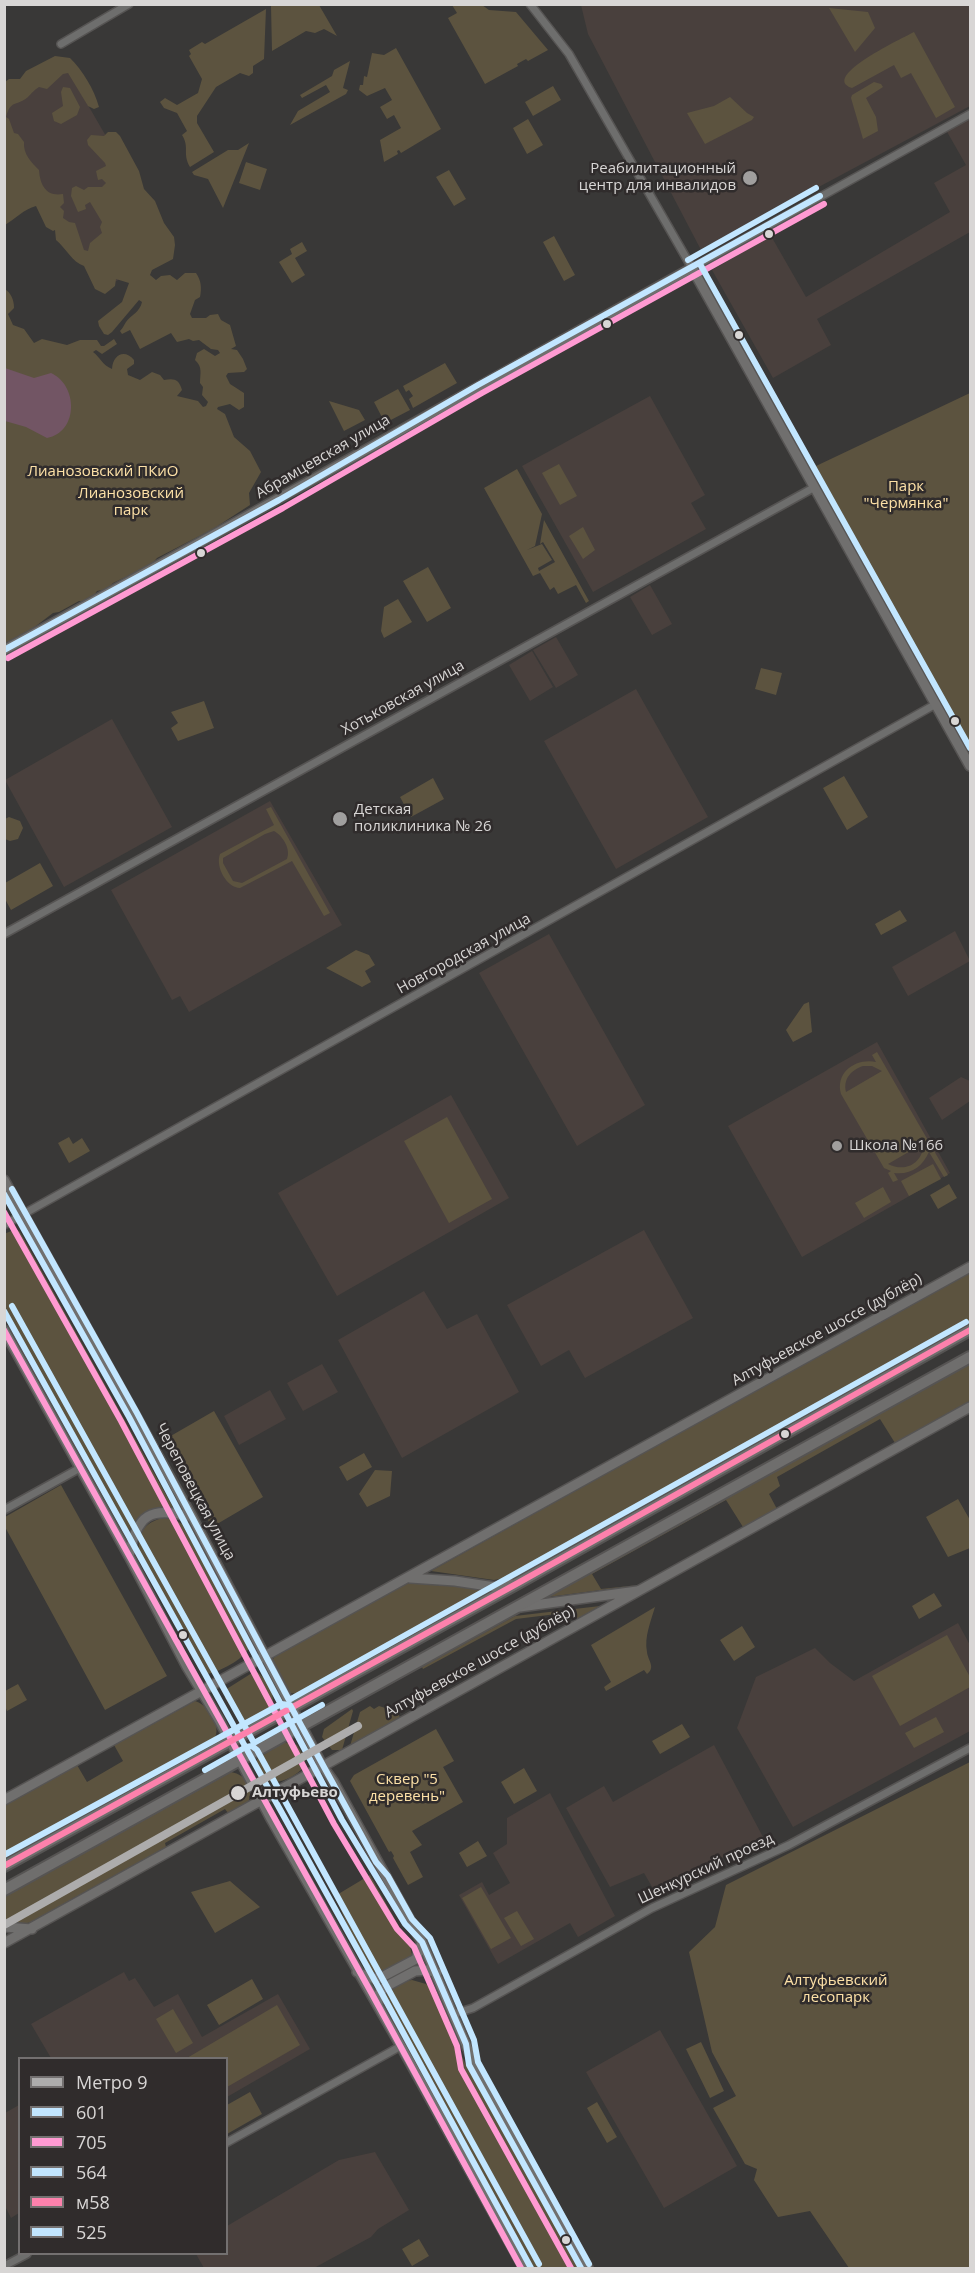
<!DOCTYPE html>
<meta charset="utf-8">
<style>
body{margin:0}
#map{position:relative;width:975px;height:2273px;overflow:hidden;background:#393837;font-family:"Open Sans",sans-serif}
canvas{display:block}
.frame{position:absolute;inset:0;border:6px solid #d8d6d5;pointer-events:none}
.legend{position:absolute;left:18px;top:2057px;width:210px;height:198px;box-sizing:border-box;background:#302c2c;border:2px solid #737070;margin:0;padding:8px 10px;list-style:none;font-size:18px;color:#d8d6d5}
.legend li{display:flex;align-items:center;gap:12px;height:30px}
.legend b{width:30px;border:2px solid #737070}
</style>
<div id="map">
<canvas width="975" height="2273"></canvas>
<div class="frame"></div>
<ul class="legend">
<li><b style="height:8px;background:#adacac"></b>Метро 9</li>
<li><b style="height:8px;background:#c2e6ff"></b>601</li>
<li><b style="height:8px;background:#ff9ad2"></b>705</li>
<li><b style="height:8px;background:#c2e6ff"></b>564</li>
<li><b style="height:8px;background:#fd81ac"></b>м58</li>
<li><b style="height:8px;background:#c2e6ff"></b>525</li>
</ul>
</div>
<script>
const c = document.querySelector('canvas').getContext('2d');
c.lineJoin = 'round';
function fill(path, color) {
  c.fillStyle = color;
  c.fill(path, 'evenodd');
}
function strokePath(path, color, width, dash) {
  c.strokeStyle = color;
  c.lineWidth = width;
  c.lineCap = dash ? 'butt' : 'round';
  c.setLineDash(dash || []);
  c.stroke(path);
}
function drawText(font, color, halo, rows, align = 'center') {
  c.font = font + ' "Open Sans",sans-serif';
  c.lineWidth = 5;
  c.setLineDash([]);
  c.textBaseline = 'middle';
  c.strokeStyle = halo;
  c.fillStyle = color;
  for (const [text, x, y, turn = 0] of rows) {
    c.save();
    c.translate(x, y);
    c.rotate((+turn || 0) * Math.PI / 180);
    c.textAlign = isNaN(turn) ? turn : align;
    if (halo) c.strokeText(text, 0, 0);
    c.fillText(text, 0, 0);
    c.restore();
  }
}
fill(new Path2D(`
 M581 5H970V106L701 250 588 34Z
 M63 62 172 250 102 289 5 121 4 94Z
 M970 117V232L817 319 831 345 773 378 712 270 771 236 806 297 950 212 934 183 966 165 946 130Z
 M650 396 705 495 691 503 706 529 593 592 522 466Z
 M650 585 672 624 652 635 630 597Z
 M556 637 578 675 556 688 533 650Z
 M532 651 553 687 530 701 509 665Z
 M636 689 708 817 616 869 544 741Z
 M112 719 172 827 64 887 5 780Z
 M270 801 342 925 189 1012 180 996 172 1000 111 890Z
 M955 931 970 961 908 996 892 967Z
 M549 934 645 1105 577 1146 479 973Z
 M877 1042 950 1173 802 1257 728 1126Z
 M961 1077 970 1081V1101L942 1120 929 1098Z
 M451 1095 509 1198 337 1296 278 1193Z
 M644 1230 693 1318 585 1378 569 1350 541 1366 507 1305Z
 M424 1291 447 1329 477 1314 519 1392 402 1458 338 1340Z
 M322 1364 338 1392 303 1411 287 1383Z
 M270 1390 286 1419 239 1445 224 1416Z
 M958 1623 970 1645V1731L793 1827 737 1728 756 1677 815 1648 830 1663 854 1681Z
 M714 1745 763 1837 655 1892 644 1873 610 1887 566 1808 604 1786 613 1802Z
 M550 1793 615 1916 578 1937 570 1923 498 1964 459 1895 482 1882 489 1895 510 1883 493 1853 507 1844V1818Z
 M124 1972 129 1981 135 1978 154 2007 178 1994 202 2037 278 1994 310 2049 227 2097 226 2058H51L31 2024Z
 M660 2030 737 2166 664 2208 586 2072Z
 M19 2105V2213L11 2218 5 2206V2113Z
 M375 2152 409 2210 378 2229 371 2237 314 2268H204L196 2254H226L227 2226 339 2160Z`), '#49403d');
fill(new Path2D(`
 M275 4 282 6 319 5 337 36 324 29 315 33 306 31 272 51 271 6Z
 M452 5H482L489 10 516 12 548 50 528 61 526 59 517 64 518 66 485 84 448 18 457 13Z
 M829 8 868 12 875 28 855 52Z
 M266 9 264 59 253 66V73L249 76 240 73 216 87 197 116V123L214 152 190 167C182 153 190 148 182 135L187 131 177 113 164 108 160 102 165 98 177 105 198 93 202 79 189 56 191 54 189 50 202 42 205 44Z
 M914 32 955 107 936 118 911 73 901 78 894 65 852 88C819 77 905 37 914 32Z
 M396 48 441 129 401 153 399 150 397 151 398 154 384 162 380 140 401 128 394 115 387 119 380 107 392 100 385 88 367 96 359 90 360 85H363L364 76 367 77 372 53 384 55Z
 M55 56 70 58C83 71 94 89 99 107L94 109 88 106 68 73 63 74 47 89 39 87C34 90 32 93 28 97 16 107 11 99 6 117L9 119 14 133 18 134 24 142C23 154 31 162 39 170 40 186 47 197 63 194L64 203 60 207 64 211 63 218 69 222 75 223 84 250 88 251 90 243 102 233 100 227 102 222 90 202 85 205 86 209 78 212 71 196 72 188 76 186 84 190 88 187H102L106 183 102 179 98 180 96 171 106 166 105 163 88 145 87 140 91 135 104 136 108 132H116L120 136 139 171 144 189 155 201 164 223 174 237 175 245 173 259 152 270 150 275 156 280 161 276 170 275 177 280 185 273H196C201 280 202 288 200 297L195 300 190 314 192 318H206L210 315 218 314 221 320 230 325 236 346 231 349 237 350 243 359 247 369 244 372 228 373 226 376 230 384 244 393V407L239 410 230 404 218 407 217 409 225 414 234 437 250 451 261 472 249 493 250 505 213 529 157 558 151 565 113 583 107 589 97 591 93 597 83 602 79 601 59 612 53 613 32 629 5 643V289C11 293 14 300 14 308L8 314 13 325 24 329 34 343 42 339 67 345 80 340H97L101 346H104L114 339 117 344 102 354 96 350 93 352C101 358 102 365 112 369 113 354 125 349 134 360V364L127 369 128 375 140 380 152 372 160 375 164 380C174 378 179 379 182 390L177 396 198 401 203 407 206 406 208 402 202 395 203 387 200 383C200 374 203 367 195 360L197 353 204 349 215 356 220 353 218 350 211 349 199 340 193 341 189 339 177 342 171 333 140 349 130 330 122 334 120 331C123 328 124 325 126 322 131 315 140 312 142 302L139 300 112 332 108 335 104 334 99 326 98 321 122 302 129 283 116 279 115 286 105 294 95 289 84 266C72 262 66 248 56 240L55 230 53 231 46 227 36 206C24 209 15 219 5 225V82L9 79H20L26 71Z
 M350 61 343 88 348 90 346 94 290 125 298 111 330 92 326 85 302 98 300 95 332 76 334 70Z
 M874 82 881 84 883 87 866 98 876 117 878 131 863 139 851 98 852 95Z
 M553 86 561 100 533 116 525 102Z
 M63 87 70 88 80 107 77 115 61 124 54 121 52 113 63 106 61 92Z
 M730 97 747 113 754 117 752 120 705 144 687 113 714 106Z
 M528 119 543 145 527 154 513 128Z
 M249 143 223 208 208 179 194 175 192 172 228 150H238Z
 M246 162 267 169 260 190 239 183Z
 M449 170 466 199 454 206 436 177Z
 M554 236 575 275 564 281 543 242Z
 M302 242 307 251 295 258 305 275 292 283 279 262 292 254 290 249Z
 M445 363 457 383 413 408 409 399 413 396 409 390 406 392 403 386Z
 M398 389 410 410 385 423 374 402Z
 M970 393V746L816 466Z
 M329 401 359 410 365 420 344 431Z
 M559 464 577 496 560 505 542 473Z
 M517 469 542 514 535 546 527 550 542 544 552 560 538 568 539 571 555 562 543 542 540 544 544 520 589 601 586 603 576 585 558 594 554 587 550 590 540 573 533 576 484 488Z
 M583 527 595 550 583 559 569 536Z
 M428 567 451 608 427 622 403 581Z
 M398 599 412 622 384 638 381 631 384 607Z
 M761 668 782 673 776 695 755 689Z
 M204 701 214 728 178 741 171 728 178 723 171 712Z
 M844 776 868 817 847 830 823 788Z
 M433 778 444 799 411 817 400 797Z
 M271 807 330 913 324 916 292 861 240 888C227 888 215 867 220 854L274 825 266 809ZM274 831C283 836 291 849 287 859L242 883 233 881 223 863V858L265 834Z
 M9 817 20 821 23 828 18 839 10 841 5 839V819Z
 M40 863 53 886 11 910 5 899V883Z
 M900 910 907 921 881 935 875 924Z
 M356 950 369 955 375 965 365 971 371 982 362 987 326 968Z
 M809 1002 812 1032 793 1042 786 1030 804 1004Z
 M877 1052 948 1175 944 1177 929 1152C922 1167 911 1175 894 1173L898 1180 893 1182 888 1173 891 1171 884 1168 841 1094C835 1072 856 1058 876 1062L872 1055ZM863 1066H872L882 1071 846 1092C843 1079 851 1070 863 1066ZM924 1143C923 1163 906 1173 888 1164Z
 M447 1117 492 1199 449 1223 404 1141Z
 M69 1137 73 1144 82 1138 90 1151 69 1163 58 1143Z
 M933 1164 941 1179 909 1196 901 1181Z
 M949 1184 957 1198 938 1209 930 1195Z
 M883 1187 891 1202 864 1218 855 1203Z
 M16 1229 20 1232 174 1509C151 1505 137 1515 127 1535L5 1314 4 1234Z
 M970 1271V1321L510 1577 494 1580 431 1571Z
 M970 1363V1401L895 1443 880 1419 777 1477 780 1486 769 1494 777 1509 743 1527 726 1500 592 1574 601 1589 639 1585 548 1597Z
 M214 1411 263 1497 212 1527 162 1441Z
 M364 1453 372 1467 347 1481 339 1467Z
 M375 1470 392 1471 390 1496 367 1507 359 1494Z
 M61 1485 167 1676 105 1710 5 1527V1517Z
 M958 1499 970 1520V1548L948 1557 926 1517Z
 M163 1518 173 1519 182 1524 249 1647C247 1658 213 1676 203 1674L140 1559C136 1539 140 1523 163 1518Z
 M408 1583 478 1588 480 1591 479 1594 309 1689 299 1694 290 1693 274 1665 273 1659 276 1655Z
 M934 1593 942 1606 919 1619 912 1606Z
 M600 1606 577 1619 573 1612 516 1619 423 1669 422 1667 515 1616Z
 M655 1607C651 1621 644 1637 647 1652 648 1661 656 1667 647 1674L644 1670 606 1691 604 1687 611 1682 591 1645Z
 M742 1626 755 1647 734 1661 720 1640Z
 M947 1635 970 1677V1687L900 1726 872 1676Z
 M257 1672C267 1679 276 1696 272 1706L247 1720H239L225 1698V1690L252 1673Z
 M18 1684 27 1700 7 1711 5 1706V1691Z
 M195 1701C210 1706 222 1726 214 1740L5 1854V1805L77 1765 87 1782 123 1761 114 1745Z
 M370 1706 374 1709 379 1706 398 1712 400 1718 350 1746 360 1712Z
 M352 1709 353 1711 342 1750H332L322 1737 324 1729Z
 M936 1717 944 1732 914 1748 905 1733Z
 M682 1724 690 1737 660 1754 652 1741Z
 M436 1729 454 1761 443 1767 463 1802 412 1831 422 1845 410 1852 423 1877 408 1885 393 1858 394 1856 391 1851 389 1852 350 1781 354 1775Z
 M284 1742 297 1745 305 1758 304 1767C293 1779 270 1790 260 1773 257 1768 256 1765 257 1759Z
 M970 1762V2268H849L810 2211 778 2217 754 2180 757 2169 745 2164 713 2108 736 2096 712 2052 689 1952 715 1927 726 1885Z
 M524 1768 537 1791 514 1804 501 1782Z
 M231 1772C247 1775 254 1788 248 1803L228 1813 225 1809 165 1843 166 1847 31 1922 24 1924 5 1922 4 1897Z
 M478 1841 487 1856 467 1867 459 1853Z
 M370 1875 410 1946 412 1955 410 1960 378 1975 373 1973 348 1927 335 1896Z
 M230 1881 260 1907 215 1933 191 1892Z
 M481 1887 511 1938 491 1949 462 1898Z
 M517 1911 534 1939 521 1946 504 1918Z
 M252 1979 263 1999 219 2025 207 2005Z
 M412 1980 426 1984 432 1989 465 2063 579 2268H533L384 2000V1993L406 1981Z
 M277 2005 300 2045 227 2087 226 2058H187Z
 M173 2009 193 2043 176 2053 156 2019Z
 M701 2042 724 2091 710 2098 686 2049Z
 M250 2092 262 2114 227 2134V2105Z
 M597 2102 617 2137 607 2143 587 2108Z
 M419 2239 429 2256 412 2266 402 2249Z`), '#5c533f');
fill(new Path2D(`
 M5 368 34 378 51 373C78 385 79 432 47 438L26 427 5 421Z`), '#725564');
const street = new Path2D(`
 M530 4 569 54 692 268 970 114
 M61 44 129 4
 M4 934 815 487
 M4 1225 936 704
 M4 1510 80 1468
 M454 2014 473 2008 652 1908 789 1845 970 1748
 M226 2143 401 2046
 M4 2266 27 2254`);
const secondary = new Path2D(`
 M4 650C235 525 462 395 692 268L970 766
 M4 1180 192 1517 323 1767 333 1781 422 1942 473 2061 588 2268
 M4 1330 129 1556 187 1667 219 1720 270 1817 401 2046 524 2268
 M129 1556C137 1514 150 1506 192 1517
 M410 1578 455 1581 495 1587 512 1584
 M520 1607 637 1591
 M4 1800 970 1267
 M4 1927 32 1929
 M4 1943 970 1407
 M357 1972 370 1978H380L416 1959 422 1942
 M378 2006V1995L385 1987 415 1971 427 1970 437 1973`);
const primary = new Path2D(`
 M4 1866 518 1583 970 1330
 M4 1890 970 1357`);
strokePath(street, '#565453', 10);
strokePath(secondary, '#565453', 12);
strokePath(primary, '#565453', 14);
strokePath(street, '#6e6e6d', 7);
strokePath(secondary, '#706f6e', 9);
strokePath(primary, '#6f6e6d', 10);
strokePath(new Path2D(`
 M4 650 279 500 478 385 820 196
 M4 1194 129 1417 342 1820 405 1924 422 1942 466 2044 469 2065 581 2268
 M4 1311 380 1990 531 2268`), '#c2e6ff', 6);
strokePath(new Path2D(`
 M8 658 283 508 482 393 824 204
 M4 1212 121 1421 334 1824 397 1929 414 1947 457 2046 461 2069 571 2268
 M4 1330 372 1994 521 2268`), '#ff9ad2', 6);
strokePath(new Path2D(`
 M688 260 816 188
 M700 264 970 748
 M12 1189 137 1413 289 1700 966 1322
 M12 1306 254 1743 322 1705`), '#c2e6ff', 6);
strokePath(new Path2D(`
 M4 1866 518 1583 970 1330`), '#fd81ac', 6);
strokePath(new Path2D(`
 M205 1770 246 1747 252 1746 257 1750 539 2264
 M4 1855 281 1704 290 1705 376 1862 388 1876 412 1919 430 1938 474 2040 478 2062 589 2264`), '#c2e6ff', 6);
strokePath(new Path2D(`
 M4 1925 358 1726`), '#adacac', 8);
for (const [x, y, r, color] of [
 [750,178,8,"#a09f9e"],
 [769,234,5,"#d8d6d5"],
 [607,324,5,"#d8d6d5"],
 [739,335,5,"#d8d6d5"],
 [201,553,5,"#d8d6d5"],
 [955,721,5,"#d8d6d5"],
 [340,819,8,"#a09f9e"],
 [837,1146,6,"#a09f9e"],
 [785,1434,5,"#d8d6d5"],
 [183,1635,5,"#d8d6d5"],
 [238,1793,8,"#d8d6d5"],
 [566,2240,5,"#d8d6d5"]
]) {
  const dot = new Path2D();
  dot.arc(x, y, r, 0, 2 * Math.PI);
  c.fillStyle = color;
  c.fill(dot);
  strokePath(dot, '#302c2c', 2);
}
drawText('15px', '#d8d6d5', '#302c2c', [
 ["Реабилитационный",736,169,"right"],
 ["центр для инвалидов",736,186,"right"],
 ["Детская",354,810],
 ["поликлиника № 26",354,827],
 ["Школа №166",849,1146]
], 'left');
drawText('15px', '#d8d6d5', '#302c2c', [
 ["Абрамцевская улица",323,457,-30],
 ["Хотьковская улица",403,698,-29],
 ["Новгородская улица",464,954,-29],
 ["Алтуфьевское шоссе (дублёр)",827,1330,-29],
 ["Череповецкая улица",195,1492,62],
 ["Алтуфьевское шоссе (дублёр)",480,1662,-29],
 ["Шенкурский проезд",706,1869,-25]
]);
drawText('15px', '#fde1a7', '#302c2c', [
 ["Лианозовский ПКиО",103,472],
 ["Парк",906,487],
 ["\"Чермянка\"",906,504],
 ["Лианозовский",131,494],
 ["парк",131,511],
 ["Сквер \"5",407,1780],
 ["деревень\"",407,1797],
 ["Алтуфьевский",836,1981],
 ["лесопарк",836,1998]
]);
drawText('bold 15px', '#d8d6d5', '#302c2c', [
 ["Алтуфьево",252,1793]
], 'left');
</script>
